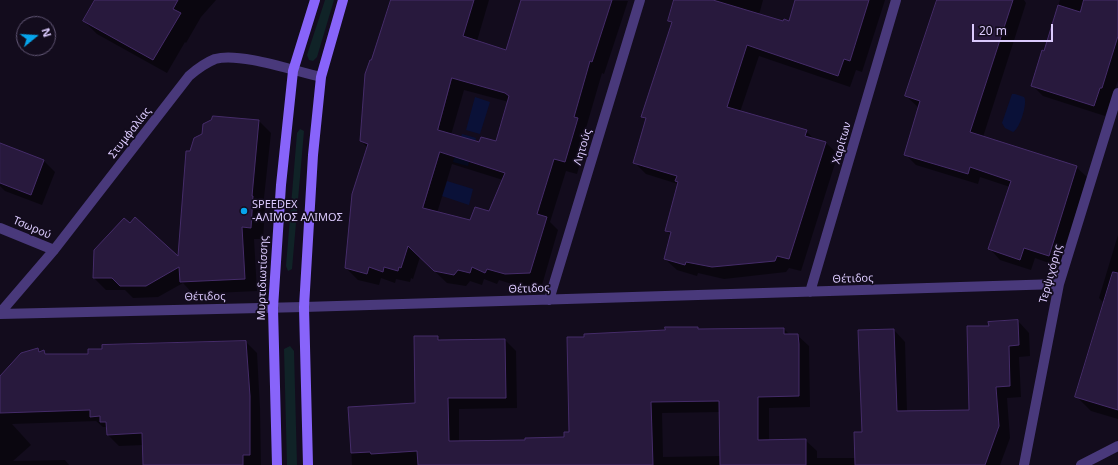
<!DOCTYPE html>
<meta charset="utf-8">
<style>
body{margin:0}
#map{position:relative;width:1118px;height:465px;overflow:hidden;background:#130c1d;font-family:"Noto Sans",sans-serif}
canvas{display:block}
.north{position:absolute;left:16px;top:16px;width:40px;height:40px;box-sizing:border-box;background:#130c1d;border:1px solid #635877;border-radius:50%;rotate:72deg;font-size:11px;font-weight:700;line-height:16px;text-align:center;color:#dbcafd}
.north::after{content:'';display:block;margin:auto;width:14px;height:18px;background:#07a5ec;clip-path:polygon(50% 0,100% 100%,50% 72%,0 100%)}
.scale{position:absolute;left:972px;top:24px;width:81px;height:18px;box-sizing:border-box;border:2px solid #dbcafd;border-top:0;padding-left:5px;font-size:12px;line-height:14px;white-space:nowrap;color:#dbcafd;-webkit-text-stroke:3px #130c1d;paint-order:stroke}
</style>
<div id="map">
<canvas width="1118" height="465"></canvas>
<div class="north">N</div>
<div class="scale">20 m</div>
</div>
<script>
const c = document.querySelector('canvas').getContext('2d');
c.lineJoin = 'round';
function fill(path, color) {
  c.fillStyle = color;
  c.fill(path, 'evenodd');
}
function strokePath(path, color, width, dash) {
  c.strokeStyle = color;
  c.lineWidth = width;
  c.lineCap = dash ? 'butt' : 'round';
  c.setLineDash(dash || []);
  c.stroke(path);
}
function drawText(font, color, halo, rows, align = 'center') {
  c.font = font + ' "Noto Sans",sans-serif';
  c.lineWidth = 3.5;
  c.setLineDash([]);
  c.textBaseline = 'middle';
  c.strokeStyle = halo;
  c.fillStyle = color;
  for (const [text, x, y, turn = 0] of rows) {
    c.save();
    c.translate(x, y);
    c.rotate((+turn || 0) * Math.PI / 180);
    c.textAlign = isNaN(turn) ? turn : align;
    if (halo) c.strokeText(text, 0, 0);
    c.fillText(text, 0, 0);
    c.restore();
  }
}
fill(new Path2D(`
 M325 0H334L317 57 313 61 309 60 307 55Z
 M300 129 304 131 292 269 288 271 286 266 297 133Z
 M290 346 294 351 297 465H287L284 349Z`), '#102327');
fill(new Path2D(`
 M1012 94H1015L1024 97C1028 102 1020 129 1013 132L1005 128 1002 123Z
 M475 97 490 102 480 134 466 130Z
 M462 134 476 138 468 166 453 162Z
 M447 181 473 189 469 205 442 196Z`), '#0a1138');
fill(new Path2D(`
 M96 0H216L201 17 186 43 185 42 167 73 97 34 84 21Z
 M390 0H489L477 41 507 51 522 0 628 1 604 74 602 73 586 128 589 131 577 174 566 171 550 222 558 230 542 285 518 286 499 280 497 284 484 279 482 285 470 281 466 286 447 283 420 257 413 279 411 278 410 282 396 279 395 283 381 278 379 285 358 280 346 268 368 148 361 141 372 62 391 2ZM464 90 509 102 496 143 476 142 451 135ZM452 164 503 180 490 212 471 222 437 213Z
 M675 0H763L759 15 784 22H790L796 0H885L862 72 856 70 850 87 759 56 740 112 806 131 815 140 826 143 838 154 801 271 789 268 786 272 724 279 698 273 697 276 677 270 665 259 671 235 666 231 678 184 646 174 634 162 646 120 642 116 672 24 669 21Z
 M936 0H1024L1026 3 983 137 1076 167 1087 177 1060 267 1035 258 1031 270 1000 260 990 249 1010 187 980 177 978 184 916 165 905 154 919 108 906 96 936 5 935 3Z
 M1060 0H1118V81L1105 116 1043 96 1032 85 1044 52Z
 M259 121 271 133 263 207 265 209 263 239H254L257 291 193 294 183 283 158 297 133 298 125 290H106L94 278 178 258 191 152Z
 M0 144 44 161 55 172 42 205 5 191 0 186Z
 M1118 235V419L1091 411 1076 396 1104 303 1099 298Z
 M1018 321 1029 333 1030 356 1019 357 1021 397 1007 398 1010 438 1000 465H352L349 408 416 404 438 337 441 340H505L516 351 517 408 459 409V442L526 441 565 438 666 331 698 328 700 330 784 329 790 335H797L809 346 810 407 769 408V441L805 440 817 451V458H856L894 330 905 342 907 412 970 411 990 327ZM720 412 721 456 663 457 662 413Z
 M246 342 257 353 260 408 261 465H144V445L119 446 108 435 107 427H103L96 421 12 424 31 445 13 461 65 460 69 465H0V378L38 349 47 355H89Z`), '#0007');
const building = new Path2D(`
 M95 0H178L173 9 181 13 153 60 83 21Z
 M391 0H474L463 36 506 50 521 0H612L592 62 590 61 574 117 578 118 565 162 554 159 537 214 547 217 530 273 505 274 487 269 485 273 472 267 470 273 458 270 454 275 434 271 408 246 401 268 399 267 398 271 384 267 383 272 369 267 367 274 345 268 352 194 368 144 360 141 365 74 370 60H371ZM452 78 505 93 509 96 496 141 481 137 479 142 476 141 438 130ZM440 152 505 173 489 211 475 207 470 220 423 208Z
 M674 0H713L783 21 784 19 789 21 795 0H869L850 61 844 59 838 76 747 45 727 107 807 130 805 136 826 142 789 259 777 256 775 261 712 267 686 262 685 265 664 259 671 232 665 231 678 182 675 181 677 176 633 163 646 118 641 117 672 22 668 21Z
 M937 0H1013L970 132 1077 166 1049 256 1024 248 1020 260 988 249 1011 181 970 167 968 174 904 155 920 101 905 96Z
 M1084 0H1118V36L1102 88H1100L1094 106 1031 86 1042 50 1044 51 1058 5 1080 12Z
 M213 116 259 120 252 196H253L251 228 242 227 245 279 180 282 179 267 146 286H120L112 278H93L94 250 124 218 130 223 135 217 178 256 186 151H190L194 138 202 134 203 124 211 120Z
 M0 143 44 160 31 195 0 183Z
 M1113 272 1118 273V410L1075 397Z
 M1018 320 1019 345 1009 346 1010 386 996 387 999 426 985 465H855L854 432H862L858 330 894 329 897 411 969 410 967 326H989L988 322Z
 M665 327H698V329L784 328V334H798L799 344V396L758 397V440L806 439V465H720L719 401 651 402 653 465H418L417 451 371 454 370 452 351 453 348 407 415 403 414 336H438V340L505 339 506 398H448L449 441 525 440V438L564 437V432H569L567 337H584V334L665 330Z
 M246 341 250 396V455H243V465H143L142 433 107 435 106 422H100V416L90 417V410L0 413V376L21 353 38 348 39 352 44 350 45 354H88V349H102V345Z`);
fill(building, '#28193d');
strokePath(building, '#452c69', 1);
strokePath(new Path2D(`
 M0 228 54 250
 M810 292 896 0
 M549 300 640 0
 M0 313 54 250 189 76C197 69 205 63 215 59 240 52 294 71 321 77
 M0 314 304 307 1059 284
 M1024 465 1059 284 1118 93
 M1081 465 1118 446`), '#49397b', 10);
strokePath(new Path2D(`
 M277 465 273 308 281 185 293 71 315 0
 M308 465 304 307 313 155 321 77 343 0`), '#8864fa', 10);
for (const [x, y, r, color] of [
 [244,211,4,"#07a5ec"]
]) {
  const dot = new Path2D();
  dot.arc(x, y, r, 0, 2 * Math.PI);
  c.fillStyle = color;
  c.fill(dot);
  strokePath(dot, '#130c1d', 1.5);
}
drawText('11px', '#dbcafd', '#130c1d', [
 ["Στυμφαλίας",130,133,-52],
 ["Χαρίτων",842,143,-74],
 ["Λητούς",583,147,-73],
 ["Τσωρού",32,228,23],
 ["Τερψιχόρης",1051,274,-75],
 ["Μυρτιδιωτίσσης",263,278,-88],
 ["Θέτιδος",853,279,-2],
 ["Θέτιδος",529,289,-2],
 ["Θέτιδος",205,297,-1]
]);
drawText('11px', '#dbcafd', '#130c1d', [
 ["SPEEDEX",252,205],
 ["-ΑΛΙΜΟΣ ΑΛΙΜΟΣ",252,218]
], 'left');
</script>
